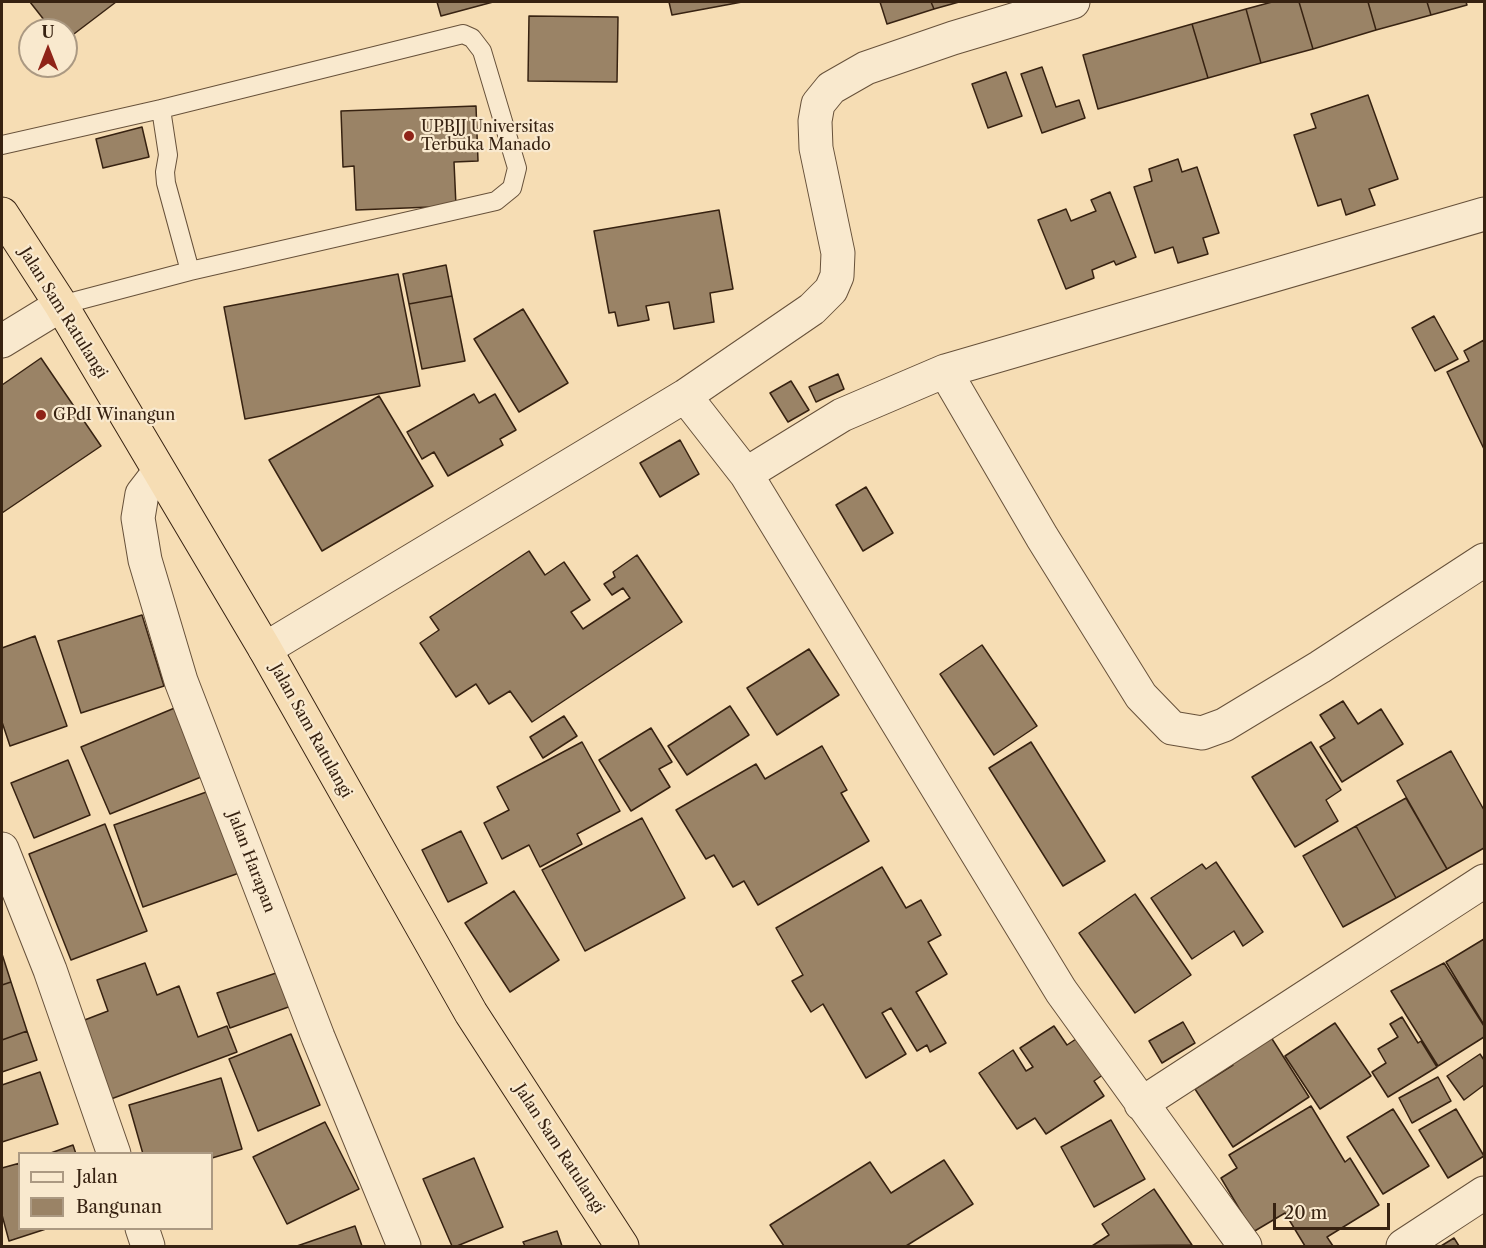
<!DOCTYPE html>
<style>
body{margin:0}
#map{position:relative;width:1486px;height:1248px;overflow:hidden;background:#f6ddb4;font-family:"Libre Caslon Text",serif}
canvas{display:block}
.frame{position:absolute;inset:0;border:3px solid #372211;pointer-events:none}
.legend{position:absolute;left:18px;top:1152px;width:195px;height:78px;box-sizing:border-box;background:#f9e9ce;border:2px solid #ab9982;margin:0;padding:8px 10px;list-style:none;font-size:18px;color:#372211}
.legend li{display:flex;align-items:center;gap:12px;height:30px}
.legend b{width:30px;border:2px solid #ab9982}
.north{position:absolute;left:18px;top:18px;width:60px;height:60px;box-sizing:border-box;background:#f9e9ce;border:2px solid #ab9982;border-radius:50%;rotate:0deg;font-size:16px;font-weight:700;line-height:24px;text-align:center;color:#372211}
.north::after{content:'';display:block;margin:auto;width:21px;height:27px;background:#8f2418;clip-path:polygon(50% 0,100% 100%,50% 72%,0 100%)}
.scale{position:absolute;left:1273px;top:1203px;width:117px;height:27px;box-sizing:border-box;border:3px solid #372211;border-top:0;padding-left:8px;font-size:18px;line-height:21px;white-space:nowrap;color:#372211;-webkit-text-stroke:4px #f9e9ce;paint-order:stroke}
</style>
<div id="map">
<canvas width="1486" height="1248"></canvas>
<div class="frame"></div>
<ul class="legend">
<li><b style="height:8px;background:#f9e9ce"></b>Jalan</li>
<li><b style="height:16px;background:#9a8366"></b>Bangunan</li>
</ul>
<div class="north">U</div>
<div class="scale">20 m</div>
</div>
<script>
const c = document.querySelector('canvas').getContext('2d');
c.lineJoin = 'round';
function fill(path, color) {
  c.fillStyle = color;
  c.fill(path, 'evenodd');
}
function strokePath(path, color, width, dash) {
  c.strokeStyle = color;
  c.lineWidth = width;
  c.lineCap = dash ? 'butt' : 'round';
  c.setLineDash(dash || []);
  c.stroke(path);
}
function drawText(font, color, halo, rows, align = 'center') {
  c.font = font + ' "Libre Caslon Text",serif';
  c.lineWidth = 4.5;
  c.setLineDash([]);
  c.textBaseline = 'middle';
  c.strokeStyle = halo;
  c.fillStyle = color;
  for (const [text, x, y, turn = 0] of rows) {
    c.save();
    c.translate(x, y);
    c.rotate((+turn || 0) * Math.PI / 180);
    c.textAlign = isNaN(turn) ? turn : align;
    if (halo) c.strokeText(text, 0, 0);
    c.fillText(text, 0, 0);
    c.restore();
  }
}
const building = new Path2D(`
 M30 2H116L66 40V30H52Z
 M437 2H493L441 16Z
 M669 2H742L672 15Z
 M880 2H931L934 9 887 24Z
 M931 2H959L934 9Z
 M1272 2H1299L1313 49 1261 63 1246 9Z
 M1299 2H1368L1376 30 1313 49Z
 M1368 2H1427L1431 15 1376 30Z
 M1427 2H1466L1467 5 1431 15Z
 M1246 9 1261 63 1208 78 1192 24Z
 M529 16 618 17 617 82 528 81Z
 M1192 24 1208 78 1098 109 1083 55Z
 M1042 67 1056 107 1079 100 1085 118 1042 133 1021 74Z
 M1006 72 1022 116 988 128 972 84Z
 M1368 95 1398 179 1369 189 1375 205 1346 215 1341 199 1318 206 1294 135 1316 128 1311 114Z
 M476 106 478 161 454 162 456 206 356 210 354 166 343 167 341 111Z
 M142 127 149 157 103 168 96 139Z
 M1178 159 1182 172 1197 167 1219 233 1203 238 1208 254 1178 263 1173 247 1155 253 1134 187 1152 181 1149 169Z
 M1110 192 1136 257 1116 265 1114 261 1092 270 1094 278 1066 289 1038 220 1066 209 1071 221 1096 211 1091 200Z
 M719 210 733 289 710 293 714 322 674 329 669 302 646 306 649 320 618 326 615 312 609 313 594 231Z
 M446 265 452 296 409 304 403 274Z
 M398 274 420 386 245 419 224 307Z
 M452 296 465 361 422 369 409 304Z
 M523 309 568 383 519 412 474 339Z
 M1434 316 1458 359 1435 371 1412 328Z
 M1484 340V449L1447 372 1469 361 1464 351Z
 M41 358 101 446 2 513V385Z
 M838 374 844 389 816 402 809 387Z
 M791 381 809 410 788 422 770 393Z
 M474 394 479 403 495 394 516 430 500 439 503 445 448 476 434 452 422 459 407 432Z
 M379 396 433 486 322 551 269 460Z
 M680 440 699 474 660 497 640 463Z
 M866 487 893 533 863 551 836 505Z
 M529 551 545 575 564 562 590 600 571 612 583 629 630 598 623 588 612 595 604 584 615 577 613 572 637 555 682 622 532 722 510 691 489 704 476 684 456 697 420 643 439 630 430 617Z
 M142 615 164 686 81 713 58 641Z
 M35 636 67 726 10 746 2 722V648Z
 M982 645 1037 726 994 755 940 674Z
 M809 649 839 695 777 735 747 688Z
 M1343 701 1358 724 1381 709 1403 744 1342 782 1320 747 1335 738 1320 715Z
 M730 706 749 735 687 775 668 746Z
 M177 707 206 775 110 814 81 747Z
 M564 716 577 736 543 758 530 737Z
 M651 728 672 762 659 769 670 787 631 811 599 760Z
 M582 742 620 811 577 834 582 844 540 867 529 845 502 859 484 823 509 810 497 787Z
 M1031 742 1105 861 1063 886 989 768Z
 M1311 742 1341 790 1326 800 1338 821 1295 847 1252 777Z
 M822 746 847 790 841 793 869 841 758 905 744 881 733 887 714 855 706 859 676 810 756 764 765 779Z
 M1451 751 1484 810V848L1447 869 1397 781Z
 M68 760 90 815 34 838 11 783Z
 M212 790 242 872 143 907 114 825Z
 M1406 798 1447 869 1396 898 1356 826Z
 M642 818 685 898 585 951 542 870Z
 M105 824 147 931 71 960 29 854Z
 M1356 826 1396 898 1343 927 1303 856Z
 M461 831 487 883 448 902 422 850Z
 M1216 862 1263 932 1243 946 1234 931 1192 959 1151 898 1202 864 1206 869Z
 M882 867 906 908 921 900 941 935 928 942 947 974 916 992 946 1043 930 1052 927 1045 917 1051 891 1008 882 1013 906 1054 866 1078 823 1004 811 1012 792 981 803 975 776 928Z
 M514 891 559 960 510 992 465 923Z
 M1135 894 1191 975 1135 1013 1079 933Z
 M1484 939V1025L1446 962Z
 M2 954 11 982 2 985Z
 M145 963 157 995 179 986 198 1037 227 1026 237 1052 111 1099 82 1021 108 1011 97 980Z
 M1444 963 1484 1026V1037L1438 1066 1391 991Z
 M282 971 294 1005 230 1028 217 993Z
 M11 982 27 1031 2 1040V985Z
 M1402 1017 1418 1043 1421 1041 1437 1067 1388 1097 1372 1072 1386 1063 1378 1049 1398 1037 1390 1024Z
 M1183 1022 1195 1043 1162 1063 1149 1041Z
 M1335 1023 1371 1076 1320 1109 1285 1056Z
 M1054 1026 1067 1045 1082 1035 1107 1072 1094 1081 1104 1096 1046 1134 1035 1118 1017 1129 979 1073 1013 1050 1026 1071 1033 1067 1020 1048Z
 M27 1031 37 1060 2 1072V1040Z
 M1267 1031 1309 1097 1233 1147 1195 1089 1233 1065 1227 1056Z
 M291 1034 320 1105 258 1131 229 1059Z
 M1480 1054 1484 1060V1085L1464 1100 1447 1076Z
 M40 1072 58 1124 2 1142V1085Z
 M1438 1077 1451 1101 1412 1123 1399 1098Z
 M221 1078 242 1149 212 1158V1154H143L129 1105Z
 M1311 1106 1345 1162 1350 1158 1379 1205 1327 1237 1333 1246H1305L1285 1213 1253 1232 1221 1178 1237 1168 1229 1155Z
 M1393 1109 1429 1166 1383 1194 1347 1137Z
 M1456 1109 1484 1156 1448 1178 1419 1130Z
 M1111 1120 1145 1179 1094 1207 1061 1147Z
 M325 1122 359 1189 287 1224 253 1157Z
 M73 1145 76 1154H48Z
 M474 1158 503 1227 457 1246H452L423 1179Z
 M944 1160 973 1204 906 1246H784L770 1225 870 1162 891 1193Z
 M20 1163V1228H49L9 1241 2 1215V1168Z
 M1154 1189 1192 1245 1092 1246 1109 1235 1102 1224Z
 M355 1226 362 1246H297Z
 M557 1231 562 1246H525L523 1242Z
 M1454 1238 1459 1246H1441Z`);
fill(building, '#9a8366');
strokePath(building, '#372211', 1.5);
const service = new Path2D(`
 M161 109 168 155 165 172 166 183 190 271
 M2 145 161 109 463 34 472 38 482 51 517 168 512 188 496 201 190 271 61 305`);
const minor = new Path2D(`
 M945 371 1484 214
 M685 396 746 474 1061 991 1245 1246
 M159 472 142 494 138 518 145 560 181 681 318 1037 404 1246
 M746 474 842 415 945 371 1042 537 1141 696 1172 728 1202 733 1224 725 1320 667 1484 560
 M265 649 685 396 812 309 831 290 837 276 838 253 816 148 815 121 818 104 831 88 866 68 953 38 1073 2
 M2 849 50 970 114 1154
 M1141 1104 1484 881
 M142 1228 148 1246
 M1403 1246 1484 1193`);
const tertiary = new Path2D(`
 M2 341 61 305`);
const trunk = new Path2D(`
 M2 214 61 305 265 649 471 1013 622 1246`);
strokePath(service, '#67513a', 20);
strokePath(minor, '#67513a', 35);
strokePath(tertiary, '#67513a', 35);
strokePath(trunk, '#372211', 35);
strokePath(service, '#f9e9ce', 18);
strokePath(minor, '#f9e9ce', 33);
strokePath(tertiary, '#f9e9ce', 33);
strokePath(trunk, '#f6ddb4', 33);
for (const [x, y, r, color] of [
 [409,136,6,"#8f2418"],
 [41,415,6,"#8f2418"]
]) {
  const dot = new Path2D();
  dot.arc(x, y, r, 0, 2 * Math.PI);
  c.fillStyle = color;
  c.fill(dot);
  strokePath(dot, '#f9e9ce', 2);
}
drawText('16px', '#372211', '#f9e9ce', [
 ["UPBJJ Universitas",421,127],
 ["Terbuka Manado",421,145],
 ["GPdI Winangun",53,415]
], 'left');
drawText('16px', '#372211', '#f9e9ce', [
 ["Jalan Sam Ratulangi",63,313,58],
 ["Jalan Sam Ratulangi",311,731,61],
 ["Jalan Harapan",251,862,69],
 ["Jalan Sam Ratulangi",559,1149,57]
]);
</script>
